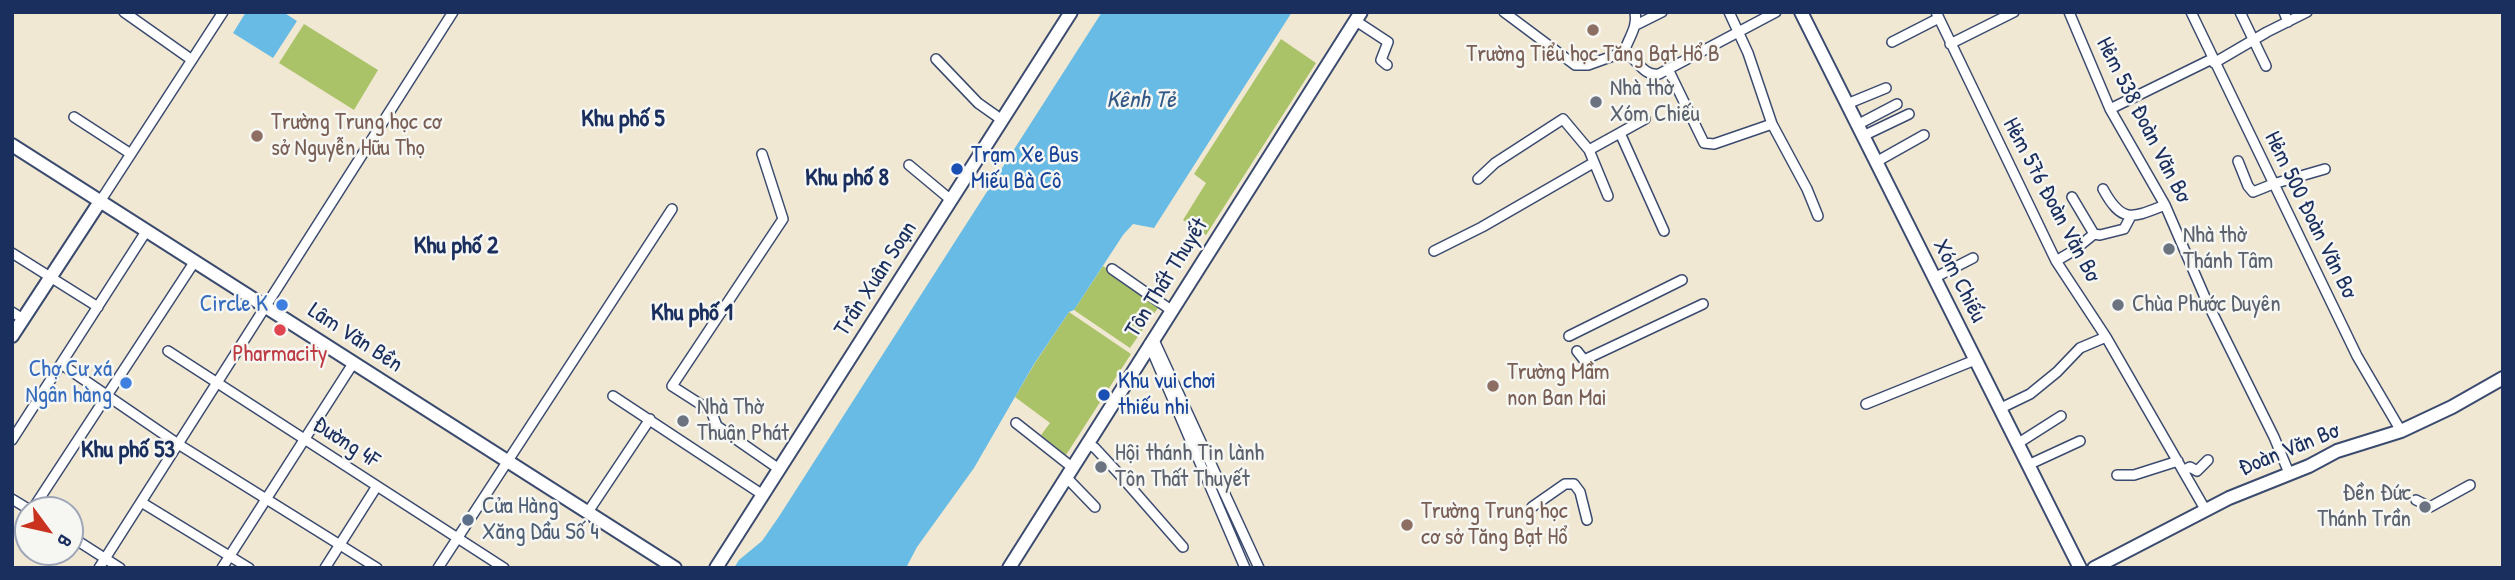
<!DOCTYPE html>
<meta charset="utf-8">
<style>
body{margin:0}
#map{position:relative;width:2515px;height:580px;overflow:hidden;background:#f1e8d3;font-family:"Patrick Hand",sans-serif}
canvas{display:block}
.frame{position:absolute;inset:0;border:14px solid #1b2f5e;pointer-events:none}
.north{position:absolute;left:14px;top:496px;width:70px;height:70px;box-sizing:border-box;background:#f6f6f2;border:2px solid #9ea6b7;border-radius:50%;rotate:123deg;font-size:19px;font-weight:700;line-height:28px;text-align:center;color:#1b2f5e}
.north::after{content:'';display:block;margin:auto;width:24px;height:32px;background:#c8321e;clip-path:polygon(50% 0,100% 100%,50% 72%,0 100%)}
</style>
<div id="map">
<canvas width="2515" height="580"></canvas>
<div class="frame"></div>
<div class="north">B</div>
</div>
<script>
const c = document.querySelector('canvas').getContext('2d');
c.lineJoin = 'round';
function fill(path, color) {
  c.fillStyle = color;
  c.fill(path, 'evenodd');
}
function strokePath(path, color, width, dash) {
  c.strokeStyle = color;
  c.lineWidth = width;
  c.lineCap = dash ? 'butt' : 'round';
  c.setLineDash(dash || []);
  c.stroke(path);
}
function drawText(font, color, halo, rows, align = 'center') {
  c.font = font + ' "Patrick Hand",sans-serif';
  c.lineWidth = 5;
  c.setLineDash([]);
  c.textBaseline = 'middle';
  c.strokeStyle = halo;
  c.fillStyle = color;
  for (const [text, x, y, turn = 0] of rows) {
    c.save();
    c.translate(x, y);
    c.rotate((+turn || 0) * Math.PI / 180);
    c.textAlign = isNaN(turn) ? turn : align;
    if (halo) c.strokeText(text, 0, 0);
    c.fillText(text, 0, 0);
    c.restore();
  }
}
fill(new Path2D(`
 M304 24 378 70 354 110 279 63Z
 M1281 39 1316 63 1206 235 1183 220 1206 183 1194 174Z
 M1103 266 1160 305 1130 348 1074 310Z
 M1069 312 1131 354 1066 455 1041 435 1050 423 1015 397 1035 363Z`), '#aac268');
fill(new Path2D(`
 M246 12H283L297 21 273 58 233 33Z
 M1102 12H1292L1154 228 1133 224 1123 235 1074 310 1069 312 1034 364 974 468 917 547 906 568H734L739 560 762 541 778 518Z`), '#68bbe4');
const street = new Path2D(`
 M124 12 192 60
 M1504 12 1575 65H1588L1624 52
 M1729 12 1748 53 1772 124 1807 189 1818 216
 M1936 12 2056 261 2106 337 2205 509
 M2069 12 2110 109 2165 205 2207 302 2274 437 2289 473
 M2191 12 2357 356 2401 431
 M2240 12 2266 66
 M2284 12 2288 22
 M1356 21 1388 42 1381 60 1387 65
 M1636 25 1662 12
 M1892 42 1939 18
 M1950 44 2014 12
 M1624 52C1638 59 1642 76 1659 74L1776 12
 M1624 52C1629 37 1638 27 1635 12
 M936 59 978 103 1002 120
 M2214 63 2267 32 2307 12
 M1668 69 1704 143 1714 144 1772 124
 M1847 104 1886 88
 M2110 109 2212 59
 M74 117 131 154
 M1857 125 1897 104
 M1620 133 1664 231
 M1863 136 1909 114
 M1589 150 1645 119
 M762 154 783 219 672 386 711 411 717 426 779 469
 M2238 161 2248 186 2253 192 2273 184 2325 169
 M1876 162 1924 135
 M909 165 951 200
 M1478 179 1495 163 1563 119 1589 150 1608 196
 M2103 189C2122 224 2132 218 2165 205
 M101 200 223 12
 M2094 234 2100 235 2124 229 2131 216
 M1434 251 1482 227 1593 163
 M12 253 98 307
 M2056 261 2073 251 2094 234 2072 197
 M1112 269 1171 310
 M1934 278 1973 258
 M12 312 23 319
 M1569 336 1682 280
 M1153 338 1259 568
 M1149 344 1245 568
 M168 351 504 568
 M1577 351 1584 360 1703 304
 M61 364 178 444 377 568
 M613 396 763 495
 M1866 404 1975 360
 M1999 409 2030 394 2057 372 2080 348 2106 337
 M1016 423 1073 468
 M12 440 147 230
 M1088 444 1095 448 1120 475 1183 547
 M2017 444 2061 416
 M2028 465 2080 441
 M2183 471 2190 467 2197 471 2208 460
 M2117 475H2134L2178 461
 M1067 478 1095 507
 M12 499 30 510
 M2416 500 2430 507 2470 485
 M141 502 249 568
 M1532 507 1565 484H1574L1580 492 1587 520
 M32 510 195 261
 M588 512 650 419
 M70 536 120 568
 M99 568 453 12
 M222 568 354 362
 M325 568 377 486
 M438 568 672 209`);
const secondary = new Path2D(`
 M1801 12 2080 568
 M12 145 675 568
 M12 336 101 200
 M716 568 1071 12
 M1009 568 1361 12
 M2094 568 2229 498 2309 466 2337 451 2401 431 2452 407 2503 378`);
strokePath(street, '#3b4b70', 12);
strokePath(secondary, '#3b4b70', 16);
strokePath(street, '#fff', 9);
strokePath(secondary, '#fff', 12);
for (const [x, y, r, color] of [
 [1593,30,7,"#8d6e63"],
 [1596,102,7,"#6b7280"],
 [257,136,7,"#8d6e63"],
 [957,169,7,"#1a4fb4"],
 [2169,249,7,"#6b7280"],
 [282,305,7,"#3f7fe0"],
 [2118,305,7,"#6b7280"],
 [280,330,7,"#e0444e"],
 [126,383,7,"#3f7fe0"],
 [1493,386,7,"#8d6e63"],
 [1104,395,7,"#1a4fb4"],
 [683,421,7,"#6b7280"],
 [1101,467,7,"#6b7280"],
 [2425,507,7,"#6b7280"],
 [468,520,7,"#5c6f8a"],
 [1407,525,7,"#8d6e63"]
]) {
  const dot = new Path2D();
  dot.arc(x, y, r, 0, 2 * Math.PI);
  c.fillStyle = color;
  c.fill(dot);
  strokePath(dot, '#f6f6f2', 2.5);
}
drawText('23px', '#785e54', '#f6f6f2', [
 ["Trường Tiểu học Tăng Bạt Hổ B",1593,55,"center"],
 ["Trường Trung học cơ",271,123],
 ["sở Nguyễn Hữu Thọ",271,149],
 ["Trường Mầm",1507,373],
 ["non Ban Mai",1507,399],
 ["Trường Trung học",1421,512],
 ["cơ sở Tăng Bạt Hổ",1421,538]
], 'left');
drawText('23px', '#5b616d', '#f6f6f2', [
 ["Nhà thờ",1610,89],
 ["Xóm Chiếu",1610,115],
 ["Nhà thờ",2183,236],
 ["Thánh Tâm",2183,262],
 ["Chùa Phước Duyên",2132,305],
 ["Nhà Thờ",697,408],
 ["Thuận Phát",697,434],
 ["Hội thánh Tin lành",1115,454],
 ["Tôn Thất Thuyết",1115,480],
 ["Đền Đức",2411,494,"right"],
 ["Thánh Trần",2411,520,"right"]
], 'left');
drawText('23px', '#1b2f5e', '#f6f6f2', [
 ["Hẻm 538 Đoàn Văn Bơ",2143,120,63],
 ["Hẻm 576 Đoàn Văn Bơ",2051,200,62],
 ["Hẻm 500 Đoàn Văn Bơ",2310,215,64],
 ["Tôn Thất Thuyết",1167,278,-58],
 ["Trần Xuân Soạn",876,279,-57],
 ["Xóm Chiếu",1959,281,63],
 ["Lâm Văn Bền",355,338,33],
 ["Đường 4F",346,443,33],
 ["Đoàn Văn Bơ",2289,450,-22]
]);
drawText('23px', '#164399', '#f6f6f2', [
 ["Trạm Xe Bus",971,156],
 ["Miếu Bà Cô",971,182],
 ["Khu vui chơi",1118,382],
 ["thiếu nhi",1118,408]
], 'left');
drawText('23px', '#366cbe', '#f6f6f2', [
 ["Circle K",268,305],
 ["Chợ Cư xá",112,370],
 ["Ngân hàng",112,396]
], 'right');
drawText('23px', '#be3a42', '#f6f6f2', [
 ["Pharmacity",280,355]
]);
drawText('23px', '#4e5e75', '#f6f6f2', [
 ["Cửa Hàng",482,507],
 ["Xăng Dầu Số 4",482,533]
], 'left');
drawText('italic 24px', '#325986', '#f6f6f2', [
 ["Kênh Tẻ",1141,101]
]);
drawText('bold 24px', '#1b2f5e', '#f6f6f2', [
 ["Khu phố 5",623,120],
 ["Khu phố 8",847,179],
 ["Khu phố 2",456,247],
 ["Khu phố 1",692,314],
 ["Khu phố 53",128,451]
]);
</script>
